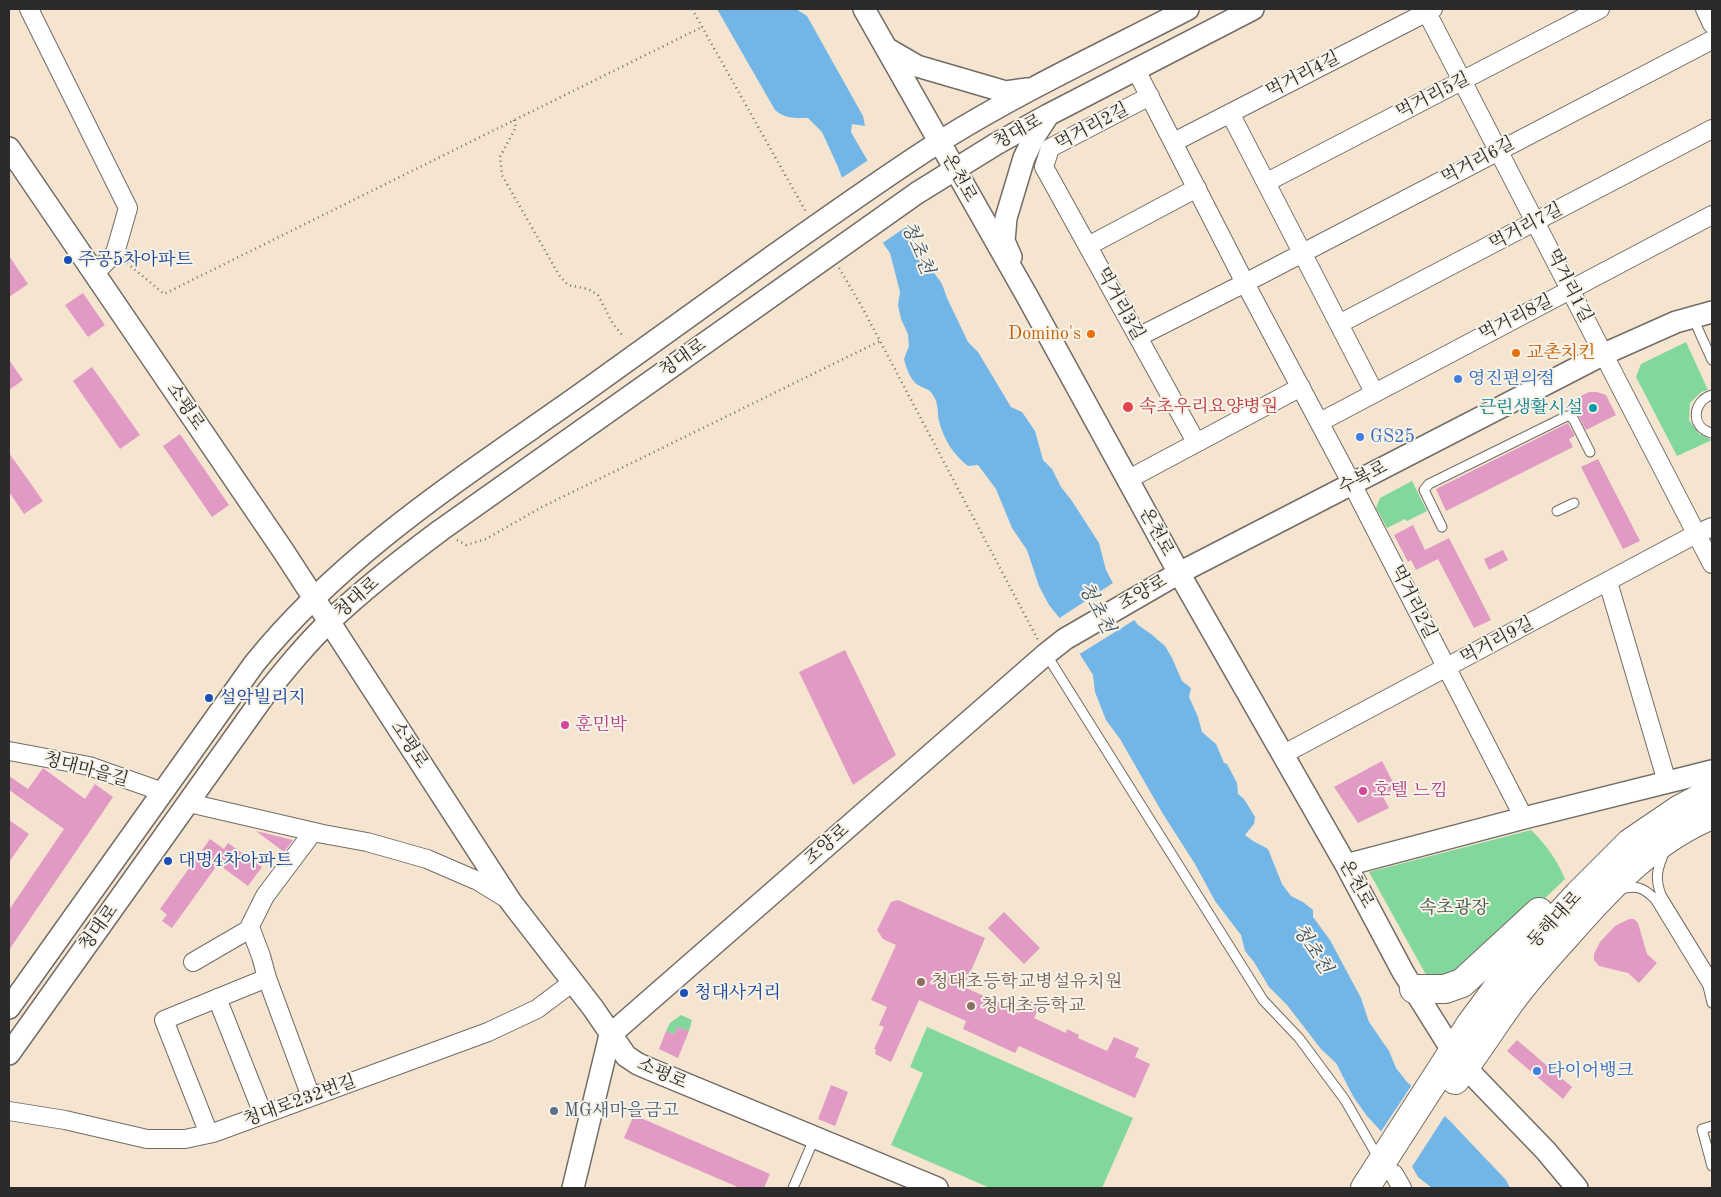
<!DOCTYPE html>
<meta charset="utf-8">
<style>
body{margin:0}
#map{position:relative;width:1721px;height:1197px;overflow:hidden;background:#f5e5d0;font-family:"Old Standard TT",serif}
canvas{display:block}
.frame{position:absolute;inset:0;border:10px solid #2b2b2b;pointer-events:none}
</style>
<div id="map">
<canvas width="1721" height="1197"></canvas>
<div class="frame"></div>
</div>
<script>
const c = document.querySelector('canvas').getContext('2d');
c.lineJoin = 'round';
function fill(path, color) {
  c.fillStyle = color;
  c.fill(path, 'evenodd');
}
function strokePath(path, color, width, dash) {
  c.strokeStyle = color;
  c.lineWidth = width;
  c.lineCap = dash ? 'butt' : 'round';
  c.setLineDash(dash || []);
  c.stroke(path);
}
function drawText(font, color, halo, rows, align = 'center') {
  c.font = font + ' "Old Standard TT","Noto Serif KR",serif';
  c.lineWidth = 4;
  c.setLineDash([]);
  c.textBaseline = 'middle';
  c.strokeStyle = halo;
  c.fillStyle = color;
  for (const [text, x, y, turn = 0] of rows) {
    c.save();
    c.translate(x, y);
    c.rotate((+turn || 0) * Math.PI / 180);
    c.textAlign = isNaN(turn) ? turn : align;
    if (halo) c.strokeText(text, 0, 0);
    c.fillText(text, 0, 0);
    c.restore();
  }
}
fill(new Path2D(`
 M1686 342 1708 390 1701 392 1690 403 1689 420 1699 434 1712 440 1677 456 1636 377 1641 364Z
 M1412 481 1427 511 1407 521 1405 519 1387 528 1376 508 1380 498Z
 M1531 830C1546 844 1557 860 1565 879L1463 977H1431L1425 973 1369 872Z
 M681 1015 692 1020 689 1031 678 1027 674 1034 666 1031 670 1023Z
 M927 1027 1133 1118 1102 1188H990L891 1145 923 1073 910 1067Z`), '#82d89c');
fill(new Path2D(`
 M717 9H796L807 16 863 116 865 126 852 124 851 132 877 177 890 194 923 257 942 284 947 298 968 342 978 352 1011 407 1022 412 1035 431 1043 460 1052 469 1061 487 1072 501 1099 543 1106 570 1127 610 1138 625 1151 634 1165 646 1172 658 1182 681 1191 688 1189 697 1198 717 1202 732 1216 744 1224 763 1227 764 1237 783 1238 794 1244 799 1255 817 1254 824 1245 835 1253 841 1268 849 1282 884 1291 896 1303 902 1313 910V917L1330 940 1361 998 1369 1022 1389 1051 1396 1068 1407 1082 1449 1120 1506 1180 1510 1188H1432L1418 1177 1410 1163 1367 1116 1354 1098 1336 1063 1321 1049 1287 1005 1269 987 1254 962 1245 951 1241 935 1215 901 1195 864 1163 814 1120 739 1106 720 1095 692 1093 675 1074 645 1065 625 1049 605 1039 586 1027 550 1012 528 996 489 978 465 968 466C953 454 944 440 939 421 937 412 939 404 933 395 929 388 924 389 918 385 910 380 906 367 904 359L909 346 908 334 901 319 898 305 900 292 890 253 848 194 838 167 822 132 808 118C795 118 785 119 775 110Z`), '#72b5e7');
fill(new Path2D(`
 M870 159 883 184 892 193 909 225 881 244 846 195 840 179Z
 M1116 581 1123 598 1136 619 1078 655 1072 646 1063 626 1058 619Z
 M1413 1083 1446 1114 1410 1170 1398 1152 1380 1133Z`), '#f5e5d0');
fill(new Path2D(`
 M9 256 28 284 9 297Z
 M83 293 105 325 88 337 65 305Z
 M9 360 23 380 9 390Z
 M92 367 140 435 120 449 73 381Z
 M1589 392H1597L1606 395 1616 415 1586 430 1571 401Z
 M1568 423 1575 436 1569 439 1573 447 1446 511 1436 489Z
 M180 434 229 505 212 517 163 446Z
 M9 453 43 501 24 514 9 492Z
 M1598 459 1640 541 1623 549 1581 467Z
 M1413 525 1425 550 1449 538 1491 620 1474 628 1438 559 1416 570 1411 560 1408 562 1394 535Z
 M1503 550 1508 560 1489 570 1484 559Z
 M845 650 896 755 853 785 799 672Z
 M1382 761 1396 788 1382 795 1389 808 1358 823 1334 787Z
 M43 768 85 799 95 784 113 797 9 950V910L64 829 9 790V776L28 789Z
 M9 820 29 834 9 862Z
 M256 831 293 840 284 852Z
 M210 839 224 849 228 843 262 867 248 886 218 864 172 928 162 921 167 915 160 909Z
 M898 900 985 938 964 987 1015 1010 1022 997 1040 1005 1034 1018 1066 1033 1067 1029 1079 1035 1078 1038 1107 1051 1114 1037 1139 1048 1135 1057 1150 1064 1135 1098 1019 1046 1015 1053 963 1029 966 1021 919 1000 891 1062 875 1054 876 1049H874L884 1027 879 1025 887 1007 871 1000 896 945 883 939 877 930 891 902Z
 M1004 912 1040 948 1024 964 988 928Z
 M1629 919H1634L1638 923 1647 954 1657 963 1639 983 1628 973 1599 966 1594 960V954L1600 942 1615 926Z
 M678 1027 689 1031 678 1058 659 1049 666 1031 674 1034Z
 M1517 1040 1572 1087 1563 1099 1507 1051Z
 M831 1085 848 1092 835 1126 818 1119Z
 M634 1115 770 1174 764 1188H740L624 1138Z`), '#e09ac3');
const service = new Path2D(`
 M1693 318 1712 360
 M1712 395C1692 401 1690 428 1712 433
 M1557 511 1574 503
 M1442 527 1424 490 1429 484 1567 416H1570L1574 420 1590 452
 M1046 654 1263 1000 1299 1038 1345 1100 1379 1159
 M1665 850C1658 868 1654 876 1661 895L1712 978
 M1620 889C1636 885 1643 887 1655 899L1708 986
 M1712 985 1708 986 1712 1003
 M1712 1126 1702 1129 1712 1166
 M793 1188 814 1139`);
const minor = new Path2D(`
 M29 9 128 208 115 253 94 274
 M1425 9 1712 564
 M1705 9 1712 24
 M1136 70 1245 283 1352 484 1524 818
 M1150 96 1050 148 1044 167 1196 442
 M1230 113 1374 392
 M1174 142 1433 9
 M1267 182 1600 9
 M1088 246 1197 188
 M1339 324 1712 129
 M1138 337 1245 283 1712 40
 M1320 422 1712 215
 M1127 480 1301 387
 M1608 582 1667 782
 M9 751 89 766 163 792
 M1282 755 1696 534 1712 527
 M189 803 323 834 367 842 427 859 478 881 509 900
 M250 927 261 956 267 978 311 1097
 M193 962 248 930 265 896 313 832
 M217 998 263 1114
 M9 1111 65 1120 147 1139H185L213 1133 488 1032 537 1009 573 982
 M209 1134 164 1020 267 978
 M1394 1174 1402 1188`);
const tertiary = new Path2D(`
 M864 9 1027 296 1179 573 1346 865 1403 972 1453 1052 1465 1067 1546 1151 1577 1188
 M886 48 917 66 1006 92 1027 89
 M9 148 284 552 511 902 593 1008 626 1056 638 1064 652 1070 937 1188
 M1011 257 1004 241 1006 218 1024 158 1034 137 1047 117
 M1346 865 1524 818 1712 771
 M9 1008 254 664C344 552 465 476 581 394 645 348 709 302 773 256 828 217 883 178 939 142 1019 92 1105 52 1188 9
 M9 1054 264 696C285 670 306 644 330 621 365 588 402 559 441 530L917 193 996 144 1048 115 1253 9
 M573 1188 610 1035 1046 654 1065 639 1179 573 1604 354 1676 322 1712 312`);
const primary = new Path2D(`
 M1414 989H1445L1462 983 1539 912
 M1455 1080C1474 1056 1490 1030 1508 1005 1527 978 1550 954 1572 929 1612 884 1655 838 1712 815
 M1365 1188 1470 1025 1518 960 1579 894 1630 843 1680 809 1712 792`);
strokePath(service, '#726c65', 11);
strokePath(minor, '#726c65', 20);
strokePath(tertiary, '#726c65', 24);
strokePath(primary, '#726c65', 30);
strokePath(new Path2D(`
 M692 9 806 212
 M514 120 516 127 500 157 502 175 559 275 568 285 588 289 598 295 613 324 623 336
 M127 263 164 294 702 27
 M839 268 862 307 1038 640
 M457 540 466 545 486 539 542 507 880 341`), '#726c65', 2.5, [1, 4]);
strokePath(service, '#fff', 9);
strokePath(minor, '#fff', 18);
strokePath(tertiary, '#fff', 21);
strokePath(primary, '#fff', 28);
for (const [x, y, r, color] of [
 [68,260,5,"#1a4fb4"],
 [1091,334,5,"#e8710a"],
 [1516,353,5,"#e8710a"],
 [1458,379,5,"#3f7fe0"],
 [1128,407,6,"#e0444e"],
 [1593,408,5,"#0f9aa8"],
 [1360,437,5,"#3f7fe0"],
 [209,698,5,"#1a4fb4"],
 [565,725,5,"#d1479c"],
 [1363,791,5,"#d1479c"],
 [168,861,5,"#1a4fb4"],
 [921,982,5,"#8d6e63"],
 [684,993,5,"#1a4fb4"],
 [971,1006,5,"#8d6e63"],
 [1537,1071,5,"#3f7fe0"],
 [554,1111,5,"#5c6f8a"]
]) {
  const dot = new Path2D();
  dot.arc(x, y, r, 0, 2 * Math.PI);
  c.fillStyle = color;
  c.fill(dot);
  strokePath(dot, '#f7f3e8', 2);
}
drawText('18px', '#2b2b2b', '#f7f3e8', [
 ["먹거리4길",1303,75,-27],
 ["먹거리5길",1433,96,-27],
 ["먹거리2길",1092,127,-28],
 ["청대로",1018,132,-29],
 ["먹거리6길",1478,161,-28],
 ["온천로",959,178,61],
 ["먹거리7길",1526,227,-28],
 ["먹거리1길",1569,286,63],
 ["먹거리3길",1120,304,61],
 ["먹거리8길",1516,318,-27],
 ["청대로",683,358,-35],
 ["소평로",185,407,56],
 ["수복로",1363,478,-27],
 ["온천로",1156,532,61],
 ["조양로",1143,593,-30],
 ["청대로",357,598,-41],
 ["먹거리2길",1413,602,63],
 ["먹거리9길",1497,641,-28],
 ["소평로",409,745,57],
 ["청대마을길",86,770,15],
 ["조양로",827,845,-41],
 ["온천로",1356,884,61],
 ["동해대로",1555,920,-47],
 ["청대로",99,928,-54],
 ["소평로",662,1074,24],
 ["청대로232번길",300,1101,-20]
]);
drawText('18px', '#164399', '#f7f3e8', [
 ["주공5차아파트",78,260],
 ["설악빌리지",219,698],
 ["대명4차아파트",178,861],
 ["청대사거리",694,993]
], 'left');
drawText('18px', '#c56008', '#f7f3e8', [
 ["Domino's",1081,334],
 ["교촌치킨",1526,353,"left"]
], 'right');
drawText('18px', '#366cbe', '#f7f3e8', [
 ["영진편의점",1468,379],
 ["GS25",1370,437],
 ["타이어뱅크",1547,1071]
], 'left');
drawText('18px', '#be3a42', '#f7f3e8', [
 ["속초우리요양병원",1139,407]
], 'left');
drawText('18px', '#0d838f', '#f7f3e8', [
 ["근린생활시설",1583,408]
], 'right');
drawText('18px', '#b23c85', '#f7f3e8', [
 ["훈민박",575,725],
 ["호텔 느낌",1373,791]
], 'left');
drawText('18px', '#415647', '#f7f3e8', [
 ["속초광장",1454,908]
]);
drawText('18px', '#785e54', '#f7f3e8', [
 ["청대초등학교병설유치원",931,982],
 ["청대초등학교",981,1006]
], 'left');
drawText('18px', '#4e5e75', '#f7f3e8', [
 ["MG새마을금고",564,1111]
], 'left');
drawText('italic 19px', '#405463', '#f7f3e8', [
 ["청초천",917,248,67],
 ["청초천",1096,608,62],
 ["청초천",1312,949,57]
]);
</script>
